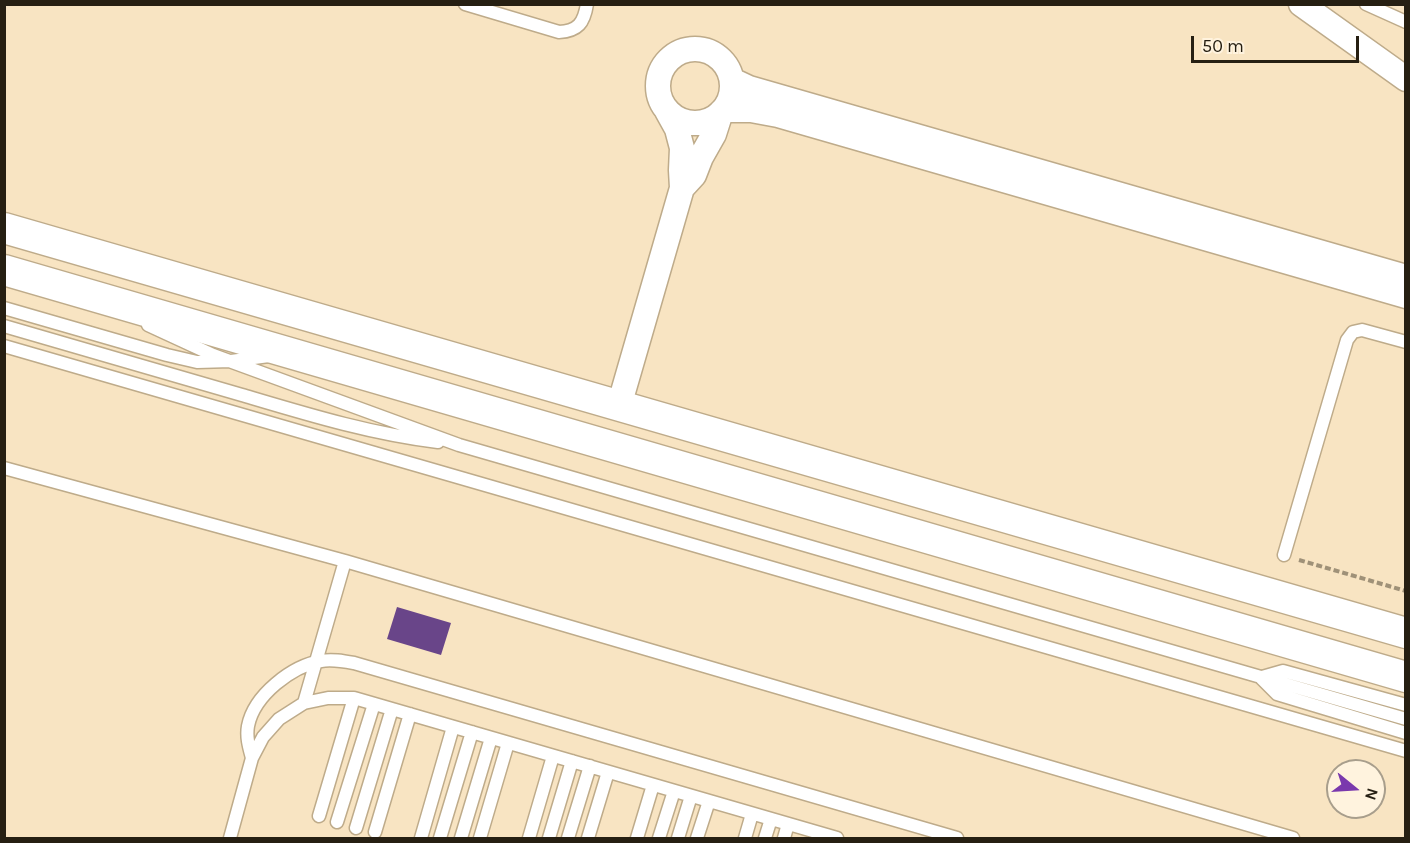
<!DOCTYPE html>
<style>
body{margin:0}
#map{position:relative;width:1410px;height:843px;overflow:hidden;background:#f8e4c2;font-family:Karla,sans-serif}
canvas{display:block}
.frame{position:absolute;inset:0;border:6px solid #261f12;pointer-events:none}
.north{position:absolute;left:1326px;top:759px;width:60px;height:60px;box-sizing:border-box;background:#fff3de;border:2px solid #a89e8c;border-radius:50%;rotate:108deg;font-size:16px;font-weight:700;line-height:24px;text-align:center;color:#261f12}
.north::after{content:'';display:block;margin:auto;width:21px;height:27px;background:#7a39ad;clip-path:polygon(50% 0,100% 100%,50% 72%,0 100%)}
.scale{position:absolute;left:1191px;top:36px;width:168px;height:27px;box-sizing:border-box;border:3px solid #261f12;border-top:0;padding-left:8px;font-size:18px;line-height:21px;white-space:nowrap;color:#261f12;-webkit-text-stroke:4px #fff3de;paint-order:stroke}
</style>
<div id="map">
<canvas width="1410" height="843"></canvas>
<div class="frame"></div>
<div class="north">N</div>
<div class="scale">50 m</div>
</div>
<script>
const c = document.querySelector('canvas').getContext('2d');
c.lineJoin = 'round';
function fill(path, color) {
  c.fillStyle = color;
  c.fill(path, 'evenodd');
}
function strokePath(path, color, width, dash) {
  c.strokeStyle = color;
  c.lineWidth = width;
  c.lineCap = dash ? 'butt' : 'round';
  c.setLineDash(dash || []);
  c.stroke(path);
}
fill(new Path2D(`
 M397 607 451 623 441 655 387 639Z`), '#694589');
const service = new Path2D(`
 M465 4 559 32C578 31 584 23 587 4
 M1366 4 1406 22
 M4 308 167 355 197 362 231 361 269 356
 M148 325 213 355 459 445 1406 719
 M4 326C84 349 163 372 242 395 306 414 371 434 438 442
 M4 346 1406 751
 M4 468 345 561 304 703
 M1284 555 1347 340 1353 332 1362 330 1406 342
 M345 561 1293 838
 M1262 677 1283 671 1406 705
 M1261 678 1277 694 1406 733
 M252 758C249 747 246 737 248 726 254 695 292 666 321 661 332 659 343 661 354 663L957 838
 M319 816 354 698
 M337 822 374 704
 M356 828 392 709
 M375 832 410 714
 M230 838 252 758 263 737 279 719 304 703 328 698H354L837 838
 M421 838 453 727
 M440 838 472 732
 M461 838 491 738
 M480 838 508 743
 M529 838 553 756
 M549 838 572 761
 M568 838 590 766
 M588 838 608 772
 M637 838 653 785
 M659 838 674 791
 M678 838 691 796
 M697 838 709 801
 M745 838 752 814
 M765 838 771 819
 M784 838 788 824`);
const minor = new Path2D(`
 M1301 4 1406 79
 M658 86a37 37 0 1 1 74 0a37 37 0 1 1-74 0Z
 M732 80 749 88 1406 277
 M724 110H751L778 115 1406 296
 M682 188 694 175 701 157 714 134 721 112
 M619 406 682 188 681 170 682 148 677 129 667 111`);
const tertiary = new Path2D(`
 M4 228 1406 633
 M4 270 1406 677`);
strokePath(service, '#beab8a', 15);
strokePath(minor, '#beab8a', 27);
strokePath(tertiary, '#beab8a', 33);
strokePath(new Path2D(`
 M1299 560 1406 591`), '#9f9178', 4, [6, 3]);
strokePath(service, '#fff', 12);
strokePath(minor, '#fff', 24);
strokePath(tertiary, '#fff', 30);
</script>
